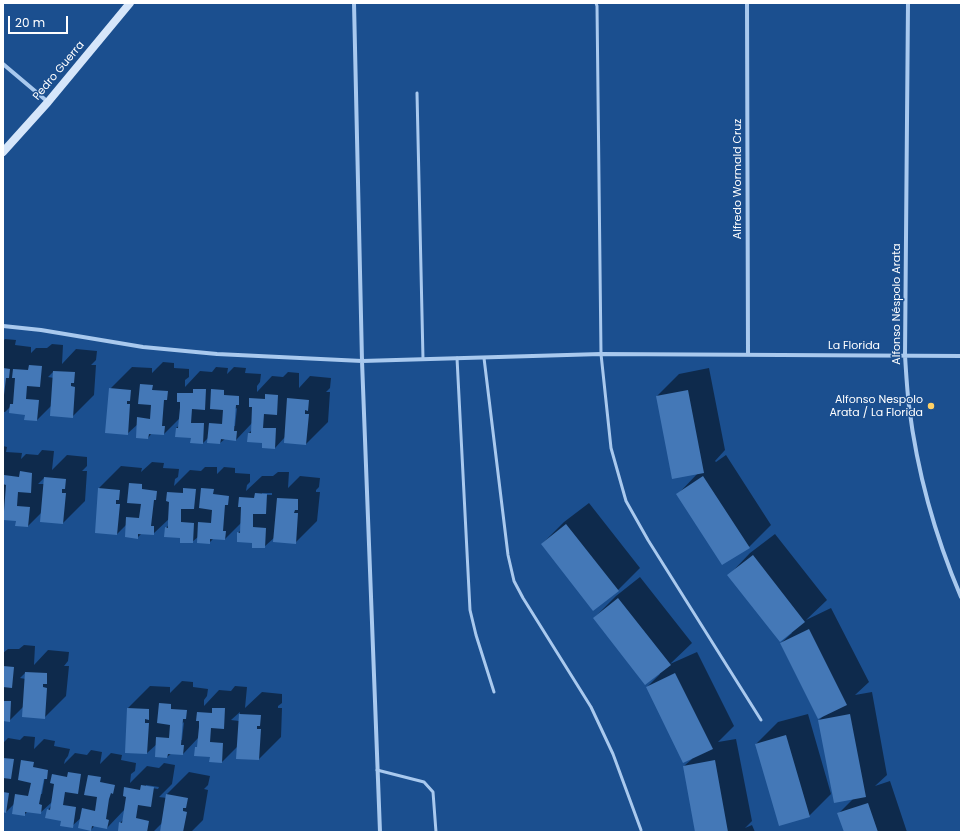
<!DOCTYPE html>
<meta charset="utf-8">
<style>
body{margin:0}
#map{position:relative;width:964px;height:835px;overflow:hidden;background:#1b4f8f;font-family:Poppins,sans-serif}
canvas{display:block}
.frame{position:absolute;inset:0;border:4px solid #fff;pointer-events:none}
.scale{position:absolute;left:8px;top:16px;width:60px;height:18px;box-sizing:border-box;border:2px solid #fff;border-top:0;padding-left:5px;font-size:12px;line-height:14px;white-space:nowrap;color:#fff;-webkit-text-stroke:3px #1b4f8f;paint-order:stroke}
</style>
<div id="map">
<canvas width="964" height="835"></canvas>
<div class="frame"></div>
<div class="scale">20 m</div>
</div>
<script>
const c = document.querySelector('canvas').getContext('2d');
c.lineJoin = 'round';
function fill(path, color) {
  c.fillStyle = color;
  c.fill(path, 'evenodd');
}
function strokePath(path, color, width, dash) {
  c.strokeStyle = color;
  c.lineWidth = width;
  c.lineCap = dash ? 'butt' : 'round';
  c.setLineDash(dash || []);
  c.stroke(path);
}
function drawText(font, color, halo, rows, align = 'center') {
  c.font = font + ' Poppins,sans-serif';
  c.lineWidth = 3;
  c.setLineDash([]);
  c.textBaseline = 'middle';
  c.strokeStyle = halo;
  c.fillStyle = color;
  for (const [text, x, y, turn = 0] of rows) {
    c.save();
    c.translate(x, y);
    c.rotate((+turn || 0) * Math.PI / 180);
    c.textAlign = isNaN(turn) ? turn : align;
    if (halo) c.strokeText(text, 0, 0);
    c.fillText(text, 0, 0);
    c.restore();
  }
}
fill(new Path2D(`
 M5 339 16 340 15 345 31 347V353L36 348H47L52 344 63 345 62 364 76 349 97 351 96 360 91 365H96L94 395 72 417 52 405 37 420 11 406 5 412H3V341ZM54 371V378L48 377Z
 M163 362 174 363V368L189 369V377L185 380V387L200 371 212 372 216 367 228 368 227 374 234 367 246 368 245 373 261 374 260 382 257 386V392L272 376 283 377 288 372 299 373V388L310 376 331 378 330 388 326 392H330L328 422 306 444 285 437 275 448 249 433 252 430V423L236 440 225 439 220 443 209 437 203 443 176 428 180 425V418L164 434 152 433 148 438 138 424 127 434 110 389 132 367 152 368V373ZM237 408 235 426H233L234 410Z
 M709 368 725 450 715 461 716 462 726 455 771 525 749 547 678 494 698 473 657 396 679 374Z
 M3 446 7 447 6 452 22 453 21 459 26 454 38 455 42 450 54 451 52 470 67 455 87 457V466L82 471H87L85 501 63 523 42 512 28 526 17 520 3 519ZM45 477 44 484H38Z
 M152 462 164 463 163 468 179 469 178 477 175 479 174 486 190 470 201 471 205 467H217V474L224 467 235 468V473L250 474V482L247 485 246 491 262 476H273L278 472H289L288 488 300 476 320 478 319 487 316 490V492H320L317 521 295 543 275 537 264 547 238 533 241 530V523L225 539 214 538 209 543 198 537 192 542 166 528 169 525 170 518 153 534 142 533 137 538 127 524 117 534 99 488 121 466 142 468 141 472ZM262 493H272V495H262Z
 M589 503 640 568 618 590 593 609 542 544 564 522Z
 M775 534 827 600 806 620 831 608 869 682 855 695 872 692 887 775 875 786 890 781 907 832H845L839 813 853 799 819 720 823 716 781 643 792 633 729 575 750 553Z
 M640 577 692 643 670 664 697 652 734 726 718 742 736 739 752 821 745 828 752 825 755 832H696L684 766 692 759 647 687 660 674 594 618 616 596Z
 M24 645 35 646 34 665 48 650 69 652 68 661 64 666H69L66 696 44 718 24 706 9 721 3 720V653L8 649H19ZM26 672V679L20 678Z
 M182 681 193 682V687L208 689 207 696 204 700V706L219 690 231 691 235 686 247 687 245 708 262 692 282 694V703L278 706V708H282L281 737 259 759 238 746 222 762 196 748 199 745V737L183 754 172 753 167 757 157 744 147 753 126 752 128 708 150 686 170 687V693ZM240 712 239 721 231 720ZM184 722 182 740H180L182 724Z
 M808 714 831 794 809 816 756 744 778 722Z
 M24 736 35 737 34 749 44 739 55 741 54 746 70 749 68 756 65 760 64 764 75 753 87 755 91 750 102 752 100 764 111 753 122 755 121 760 136 763 135 771 131 774 130 783 147 766 159 768 164 763 175 765 172 784 159 797 167 798V794L189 772 210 776 208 785 204 789 208 790 203 820 191 832H161L163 822 153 832H128L119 830 120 823 124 819 125 809 107 828 95 825 91 830 82 817 72 826 62 820 48 810 51 806 52 802 40 813 28 811 24 815 15 803 6 812 3 811V743L8 738 20 740ZM43 775 45 776 42 794H40ZM146 785 159 787 158 789 146 787Z`), '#0007');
fill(new Path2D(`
 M29 365 42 366 40 387 27 386 26 399 39 400 37 421 24 420 25 415 9 413 10 404H13L15 378H12L13 369 28 370Z
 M3 368 10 369 9 378H6L4 395H3Z
 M53 371 75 372 74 383H71V386L75 387 73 418 50 416Z
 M140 384 153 385 152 390 168 391 167 400H164L162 426H165L164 435 149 434 148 439 136 438 137 417 150 419 151 405 138 404Z
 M109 388 131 390 130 401H127V404H130L128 435 105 433Z
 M193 389H206L205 410 192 409 191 423H204L203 444 190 443 191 438 175 437 176 428H178L180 408V402H177V393H193Z
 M211 389 224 390V395L239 396V405H236L234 431H237L236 441 221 439 220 444 207 443 209 423 222 424 223 410 210 409Z
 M688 390 704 473 672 479 656 396Z
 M265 394 278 395 277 415 264 414 263 428H276L275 449 262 448V443L247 442 248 433H251L252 407H249V398L265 399Z
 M287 398 309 400 308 411 305 410V414H309L306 445 284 443Z
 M20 471 32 473 31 493 18 492 17 506 30 507 28 527 15 526 16 521 3 520V511H4L6 485 3 484 4 475 19 477Z
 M703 476 750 548 722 565 676 494Z
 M44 477 66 479 65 489H62V493H66L63 524 40 522Z
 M129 483 142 484V489L157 491 156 500H154L151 526H154V535L138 534V539L125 537 126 517 139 518 141 504 127 503Z
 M98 488 120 490 119 500H116V504H120L117 535 95 533Z
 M183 488 196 489 194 509H181V522L194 523 193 543H180V538L164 537 165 527 168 528V521L169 502 166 501 167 492 183 493Z
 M201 488 214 489 213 494 229 496 228 505H225L223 531H226L225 540 210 539V544L197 543 198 522 211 523 212 510 199 508Z
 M255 493 267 494 266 514H253V527L266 528 265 548H252V543L237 542V532L240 533 241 507H238L239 497 254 498Z
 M277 498 298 499V510H295L294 513H298L296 544 273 542Z
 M566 524 619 591 593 611 541 544Z
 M753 555 805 622 780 642 727 575Z
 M618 598 671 665 645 685 593 618Z
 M809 629 847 705 818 719 780 643Z
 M3 666 14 667 12 688 3 687Z
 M25 672 47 673V684H43V687L47 688 45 719 22 717Z
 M675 673 713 749 683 763 646 687Z
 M3 701H11L10 722 3 721Z
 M159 703 171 704V709L187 710 186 719H183L181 745H184L183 755 168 754 167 758 155 757 156 737 169 738 170 725 157 723Z
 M127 708 149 709V720L145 719V723H149L147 754 125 753Z
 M212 708H225L224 729 211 728 210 742 223 743 222 763 209 762 210 757 194 756 195 747H197L199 727V721H196L197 712 212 713Z
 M239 714 261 715 260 726H257V729H261L259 760 236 759Z
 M850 714 866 797 834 803 818 720Z
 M786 735 810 817 779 826 755 744Z
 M3 758 14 759 11 779 3 778Z
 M21 760 34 762 33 767 48 770 47 779H44L39 804 42 805 41 814 25 812V816L12 814 15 794 28 796 31 783 18 780Z
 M715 760 728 832H695L683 766Z
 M68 772 81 774 78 794 65 792 63 805 76 807 73 828 60 826 61 821 45 818 47 809 50 810 51 804 54 784 50 783 52 774 67 777Z
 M88 775 101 777 100 782 115 785 113 794 111 793 109 799 106 819 109 820 107 829 92 826 91 831 78 828 82 808 95 811 97 797 84 795Z
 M141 785 154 787 151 807 138 805 136 818 149 821 147 832 118 831 119 822 122 823 126 797 123 796 124 787 140 790Z
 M3 792 9 793 6 813 3 812Z
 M166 794 188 798 186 808H183V811L187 812 183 832H160Z
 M868 803 878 832H844L837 813Z`), '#4478b7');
strokePath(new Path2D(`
 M596 3 597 6 601 354 611 448 626 501 648 540 761 720
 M417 93 423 359
 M457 358 470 610 476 635 494 692
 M484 358 508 555 514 581 523 598 591 707 613 754 641 830
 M377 770 424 782 433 792 436 832`), '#a9c9ee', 3);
strokePath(new Path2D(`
 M354 3 362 361 380 832
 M747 3 748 354
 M908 3 905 355C906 372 907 389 909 406 917 471 935 536 961 597
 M3 64 48 102
 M3 326 41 330 143 347 217 354 362 361 601 354 961 356`), '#a9c9ee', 4);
strokePath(new Path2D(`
 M3 152 48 102 130 3`), '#d6e6fa', 8);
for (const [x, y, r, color] of [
 [931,406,4,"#ffd166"]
]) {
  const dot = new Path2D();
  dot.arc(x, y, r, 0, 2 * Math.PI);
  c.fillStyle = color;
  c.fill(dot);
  strokePath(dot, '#1b4f8f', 1.5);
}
drawText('11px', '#fff', '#1b4f8f', [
 ["Pedro Guerra",59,71,-50],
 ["Alfredo Wormald Cruz",738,179,-90],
 ["Alfonso Néspolo Arata",897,304,-90],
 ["La Florida",854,346]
]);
drawText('11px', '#fff', '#1b4f8f', [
 ["Alfonso Nespolo",923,400],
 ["Arata / La Florida",923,413]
], 'right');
</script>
